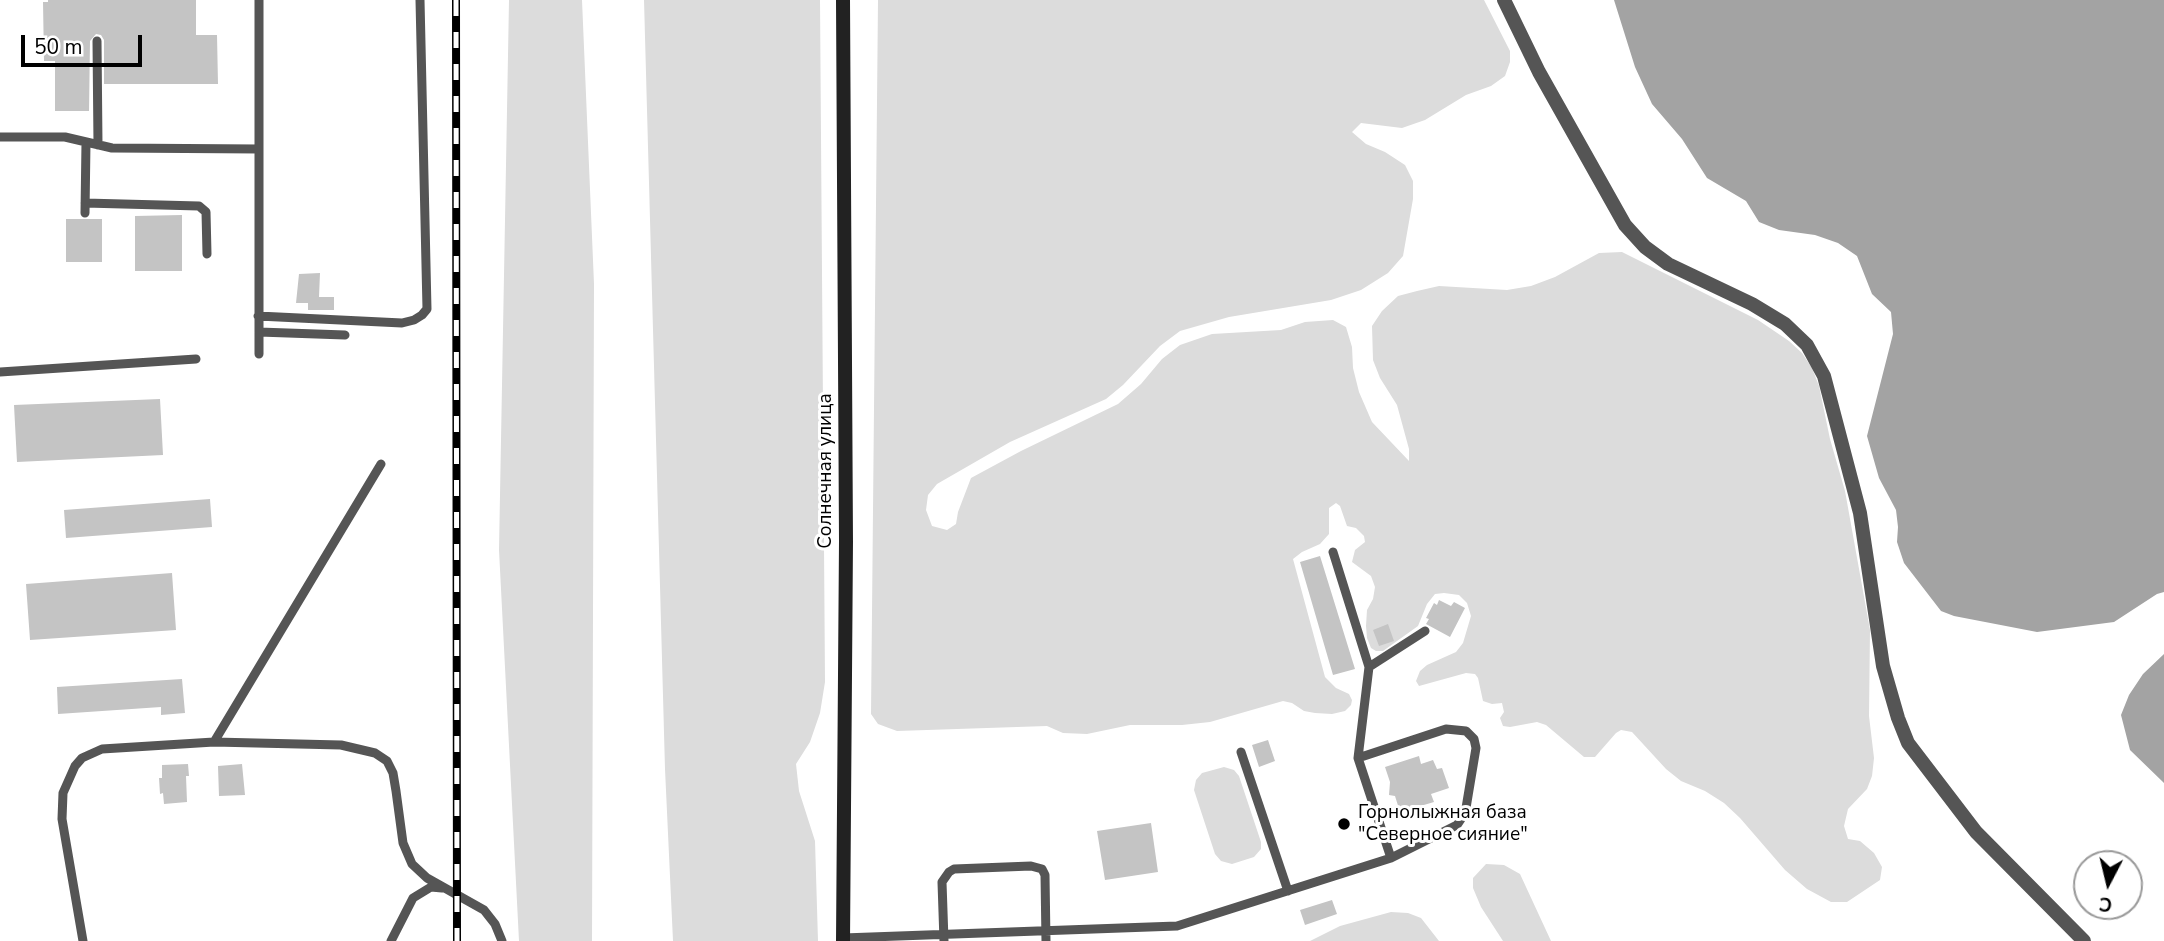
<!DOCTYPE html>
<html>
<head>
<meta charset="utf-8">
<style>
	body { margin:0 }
	#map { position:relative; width:2164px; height:941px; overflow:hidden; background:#fff; font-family:"Nunito Sans",sans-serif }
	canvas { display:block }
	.north { position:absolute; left:2073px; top:850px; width:70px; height:70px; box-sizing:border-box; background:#fff; border:2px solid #999; border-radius:50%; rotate:187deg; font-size:19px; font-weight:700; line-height:28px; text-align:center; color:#000 }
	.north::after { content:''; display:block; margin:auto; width:24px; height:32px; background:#000; clip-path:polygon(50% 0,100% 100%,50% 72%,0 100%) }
	.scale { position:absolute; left:21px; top:35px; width:121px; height:32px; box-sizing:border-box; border:4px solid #000; border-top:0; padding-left:9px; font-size:21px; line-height:24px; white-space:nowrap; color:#000; -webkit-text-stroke:5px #fff; paint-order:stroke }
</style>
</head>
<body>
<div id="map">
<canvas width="2164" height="941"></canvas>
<div class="north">С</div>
<div class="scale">50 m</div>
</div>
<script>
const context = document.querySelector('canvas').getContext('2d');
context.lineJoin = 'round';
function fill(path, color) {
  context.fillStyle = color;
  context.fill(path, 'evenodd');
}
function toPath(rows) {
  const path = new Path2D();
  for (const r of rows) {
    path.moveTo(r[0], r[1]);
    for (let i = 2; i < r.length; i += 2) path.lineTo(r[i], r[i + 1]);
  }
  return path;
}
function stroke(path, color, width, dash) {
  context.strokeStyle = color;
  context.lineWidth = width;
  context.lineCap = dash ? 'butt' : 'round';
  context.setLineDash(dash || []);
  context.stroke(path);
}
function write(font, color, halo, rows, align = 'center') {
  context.font = font + ' "Nunito Sans",sans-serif';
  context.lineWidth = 6;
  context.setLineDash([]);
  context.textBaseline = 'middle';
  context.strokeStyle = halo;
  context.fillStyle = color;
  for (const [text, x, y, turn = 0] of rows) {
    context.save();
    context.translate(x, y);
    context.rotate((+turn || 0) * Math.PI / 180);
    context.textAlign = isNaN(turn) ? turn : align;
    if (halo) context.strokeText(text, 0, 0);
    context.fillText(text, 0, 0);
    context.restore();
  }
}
fill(toPath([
	[509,0,582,0,594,284,592,941,519,941,499,550],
	[644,0,820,0,825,682,820,713,810,742,796,764,799,791,815,841,818,941,673,941,665,769],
	[878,0,1484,0,1510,51,1510,62,1505,76,1491,86,1466,95,1425,120,1402,128,1361,123,1352,132,1366,144,1385,152,1405,165,1413,181,1413,199,1403,256,1388,273,1361,290,1331,300,1229,317,1180,331,1160,346,1123,385,1106,399,1010,442,937,484,928,495,926,510,932,526,947,530,956,524,958,512,971,478,1021,451,1118,404,1141,384,1162,359,1180,345,1212,334,1281,330,1305,322,1333,320,1346,327,1352,347,1353,368,1359,392,1372,422,1409,461,1409,449,1397,405,1380,378,1373,360,1372,326,1382,311,1398,296,1417,291,1439,286,1507,290,1531,286,1555,277,1599,253,1622,252,1758,320,1789,341,1802,353,1812,368,1819,386,1830,439,1845,491,1870,630,1869,716,1874,758,1872,776,1867,789,1848,809,1844,826,1848,839,1860,841,1874,853,1882,867,1880,880,1847,902,1831,902,1807,889,1785,870,1740,818,1724,803,1705,791,1681,781,1666,769,1632,732,1621,730,1616,733,1595,757,1584,757,1546,725,1537,722,1510,727,1503,726,1500,718,1504,712,1502,703,1492,704,1483,701,1478,678,1475,674,1466,673,1419,686,1416,681,1420,671,1427,665,1456,652,1463,643,1471,616,1467,603,1459,595,1444,593,1435,594,1427,604,1418,626,1383,651,1376,651,1371,648,1367,638,1366,626,1367,610,1373,599,1375,587,1371,576,1352,562,1355,550,1365,542,1364,536,1356,528,1347,526,1340,506,1336,503,1329,508,1329,534,1320,544,1302,552,1293,559,1325,677,1336,688,1349,694,1352,700,1351,705,1345,711,1332,714,1315,713,1304,711,1292,703,1283,701,1210,722,1182,725,1130,725,1087,734,1063,733,1047,726,897,731,878,724,871,714],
	[1224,767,1234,770,1239,776,1261,842,1261,849,1254,857,1232,864,1221,861,1215,854,1194,790,1196,780,1202,773],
	[1486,864,1504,865,1520,874,1551,941,1503,941,1481,907,1473,888,1473,878],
	[1391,912,1408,913,1421,918,1439,941,1310,941,1340,926]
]), '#dcdcdc');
fill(toPath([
	[1614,0,2164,0,2164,592,2157,594,2114,622,2037,632,1954,616,1941,611,1904,563,1897,542,1898,527,1896,510,1879,478,1867,436,1893,334,1891,312,1872,294,1857,256,1838,243,1815,235,1779,230,1759,222,1746,201,1707,178,1682,139,1652,104,1635,67],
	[2164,654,2164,783,2130,750,2121,715,2129,695,2143,674]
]), '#a3a3a3');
fill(toPath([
	[48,0,196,0,196,35,217,35,218,84,104,84,104,40,101,35,96,34,90,41,89,111,55,111,55,61,44,61,43,2,48,2],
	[182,215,182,271,135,271,135,216],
	[66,219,102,219,102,262,66,262],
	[320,273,319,297,334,297,334,310,308,310,308,303,296,303,299,274],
	[160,399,163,455,17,462,14,405],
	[210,499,212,527,66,538,64,510],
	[1320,556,1355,669,1333,675,1300,562],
	[172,573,176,630,30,640,26,584],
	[1439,600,1451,606,1454,602,1465,608,1450,637,1426,624,1429,619,1426,618,1434,603,1437,605],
	[1388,624,1394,641,1379,646,1373,630],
	[182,679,185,713,161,715,161,707,58,714,57,687],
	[1268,740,1275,761,1259,767,1252,745],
	[1419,756,1421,764,1433,760,1437,769,1442,768,1449,788,1431,794,1434,802,1400,812,1395,796,1389,795,1390,782,1385,767],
	[188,764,189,776,186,776,187,802,164,804,163,793,160,794,159,778,162,778,162,765],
	[242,764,245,795,219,796,218,766],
	[1151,823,1158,872,1105,880,1097,831],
	[1332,900,1337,914,1305,925,1300,910]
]), '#c4c4c4');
stroke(toPath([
	[97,41,98,145],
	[0,137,65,137,112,148,259,149],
	[85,203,199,206,206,212,207,254],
	[85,213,86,142],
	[258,316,402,323,414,320,422,315,427,309,420,0],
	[259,332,345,335],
	[259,354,259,0],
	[0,372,196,359],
	[1333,552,1369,667,1358,758,1391,858],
	[1369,667,1425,631],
	[214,742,381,464],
	[1241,752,1288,891],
	[843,938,1177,926,1391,858,1457,825,1461,819,1466,808,1476,748,1474,739,1466,731,1446,729,1358,758],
	[83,941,62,819,63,793,75,766,82,758,102,749,214,742,341,745,375,753,387,761,393,773,396,791,403,843,412,864,427,878,484,910,495,924,502,941],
	[391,941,413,898,431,887,442,888],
	[944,941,942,882,949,872,954,869,1031,866,1042,869,1045,875,1046,941]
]), '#555', 9);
stroke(toPath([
	[1504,0,1539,72,1625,225,1645,247,1668,264,1752,304,1785,324,1807,345,1824,376,1860,513,1883,666,1898,718,1908,743,1976,832,2084,941]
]), '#555', 14);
stroke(toPath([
	[843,0,846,541,843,941]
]), '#222', 14);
const rail = toPath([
	[456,0,457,941]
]);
stroke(rail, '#000', 8);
stroke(rail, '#fff', 5, [16]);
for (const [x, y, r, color] of [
	[1344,824,7,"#000"]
]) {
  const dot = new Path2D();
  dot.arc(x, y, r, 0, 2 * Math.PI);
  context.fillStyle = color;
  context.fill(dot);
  stroke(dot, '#fff', 2.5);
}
write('19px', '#000', '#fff', [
	["Солнечная улица",826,471,-90]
]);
write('19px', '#000', '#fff', [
	["Горнолыжная база",1358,813],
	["\"Северное сияние\"",1358,835]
], 'left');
</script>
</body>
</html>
